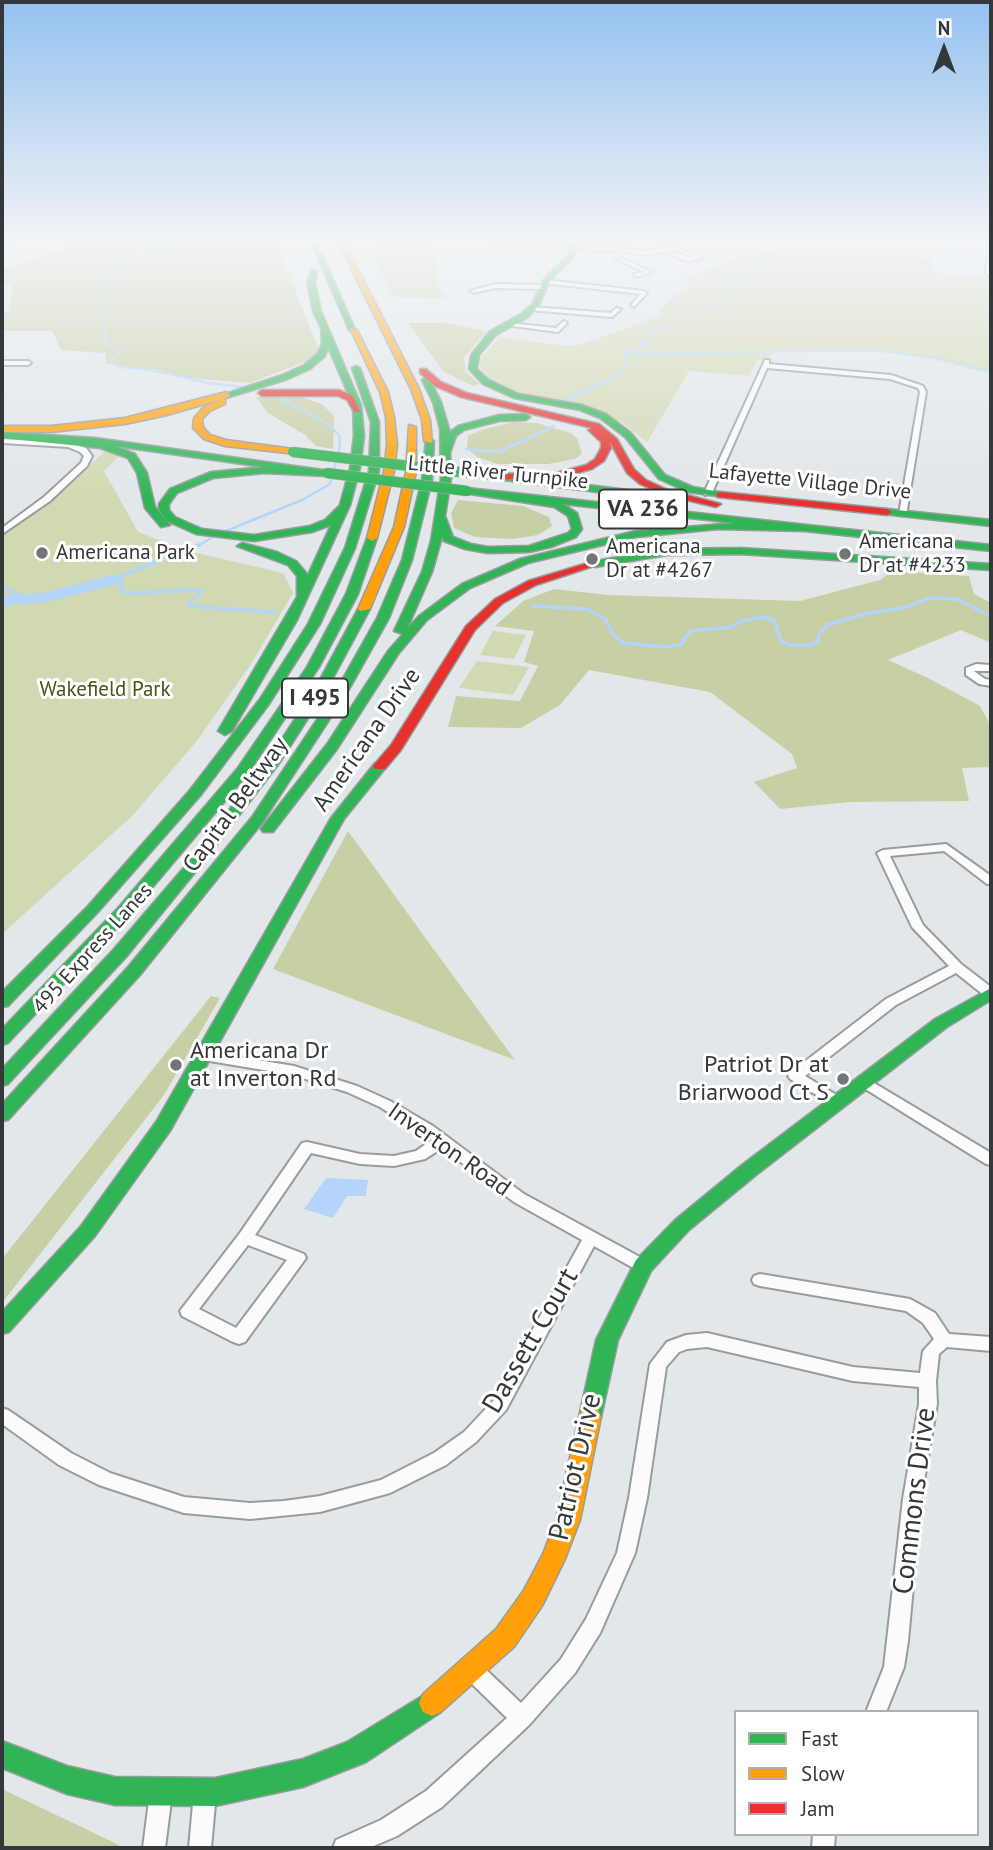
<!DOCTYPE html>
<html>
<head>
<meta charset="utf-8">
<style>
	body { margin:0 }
	#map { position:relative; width:993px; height:1850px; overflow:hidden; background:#e2e7ea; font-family:"PT Sans",sans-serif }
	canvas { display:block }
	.frame { position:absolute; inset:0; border:4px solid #35383b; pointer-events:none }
	.legend { position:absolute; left:734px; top:1710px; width:245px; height:126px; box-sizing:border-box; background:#fff; border:2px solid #aeafb1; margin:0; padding:9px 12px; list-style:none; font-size:21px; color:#35383b }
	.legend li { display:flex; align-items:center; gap:14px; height:35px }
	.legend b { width:35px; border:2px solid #aeafb1 }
	.north { position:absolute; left:909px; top:14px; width:70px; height:70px; -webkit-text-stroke:5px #fff; paint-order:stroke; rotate:0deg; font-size:19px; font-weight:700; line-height:28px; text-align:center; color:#35383b }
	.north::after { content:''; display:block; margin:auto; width:24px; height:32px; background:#35383b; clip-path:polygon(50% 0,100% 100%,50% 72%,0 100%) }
</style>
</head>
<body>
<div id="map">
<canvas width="993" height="1850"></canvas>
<div class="frame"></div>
<ul class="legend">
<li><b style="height:9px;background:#30b455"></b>Fast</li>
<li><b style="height:9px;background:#ff9f0a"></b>Slow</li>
<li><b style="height:9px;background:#e5322d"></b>Jam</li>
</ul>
<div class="north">N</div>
</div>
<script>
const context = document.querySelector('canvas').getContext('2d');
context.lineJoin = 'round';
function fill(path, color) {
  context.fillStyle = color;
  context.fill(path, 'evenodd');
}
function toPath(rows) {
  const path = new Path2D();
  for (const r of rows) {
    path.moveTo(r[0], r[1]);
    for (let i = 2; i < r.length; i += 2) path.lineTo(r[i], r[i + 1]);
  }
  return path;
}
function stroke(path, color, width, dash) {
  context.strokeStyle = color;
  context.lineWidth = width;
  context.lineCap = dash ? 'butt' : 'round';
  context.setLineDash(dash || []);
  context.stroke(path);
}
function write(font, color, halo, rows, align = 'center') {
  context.font = font + ' "PT Sans",sans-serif';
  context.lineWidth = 6;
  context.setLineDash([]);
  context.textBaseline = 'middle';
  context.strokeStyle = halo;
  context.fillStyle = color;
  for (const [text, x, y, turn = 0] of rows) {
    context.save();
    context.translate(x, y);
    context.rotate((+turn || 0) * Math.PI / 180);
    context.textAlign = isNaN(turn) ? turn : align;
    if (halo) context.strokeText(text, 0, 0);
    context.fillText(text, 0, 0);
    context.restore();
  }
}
fill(toPath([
	[374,242,431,242,438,284,447,299,393,297,378,267],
	[814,250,933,258,930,272,991,278,991,374,928,358,868,349,776,351,765,361,757,360,750,376,689,371,647,442,624,424,598,410,523,394,490,379,480,368,480,359,499,337,567,346,579,345,663,315,659,309,689,285,681,280,737,260,740,255],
	[104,452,122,453,104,471,138,532,184,550,283,573,293,593,251,664,196,742,133,815,2,934,2,533,43,509],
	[493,631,526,635,514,659,480,655],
	[477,661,529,667,513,695,459,688]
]), '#d1d9b2');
fill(toPath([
	[69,242,276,242,319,350,304,362,250,383,186,378,106,363,106,353,61,350,52,331,2,331,2,312,9,312,13,285,2,285,2,268,35,260,62,249],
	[408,323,446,323,487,331,464,358,466,372,480,384,473,386,444,372],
	[256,397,301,397,322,404,334,416,333,449,316,446,305,435,268,413],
	[514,422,536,423,571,433,577,438,582,454,575,459,548,464,497,464,477,457,467,448,468,436,481,430],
	[458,500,523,506,549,517,552,526,538,535,512,539,475,537,454,528,451,513],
	[892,571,969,576,974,594,991,603,991,643,961,630,888,660,930,679,980,706,991,726,991,767,962,768,969,801,850,802,780,809,754,782,797,768,792,754,710,692,589,670,560,705,521,728,448,727,456,696,520,701,538,666,524,662,534,631,495,626,523,601,554,589,608,595,800,601,880,580],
	[348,831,429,943,515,1060,273,969],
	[211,996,220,998,164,1095,2,1303,2,1259],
	[2,1789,119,1845,119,1848,2,1848]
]), '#c7cfa4');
fill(toPath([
	[326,1178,368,1180,366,1196,347,1196,333,1218,304,1209]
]), '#b4d5f9');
stroke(toPath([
	[162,242,120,265,105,288,101,312,106,327,104,343,118,348,119,354,111,361,118,367,155,370,181,376],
	[795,249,921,254,971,242],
	[624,354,872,350,949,360,991,372],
	[624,354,624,351,645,345,641,341,653,338,650,328,671,324,679,314,725,304,728,298,742,287,719,282,771,268,752,255,795,249,797,242],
	[615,376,627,367,624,354]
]), '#b4d5f9', 2);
stroke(toPath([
	[174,375,207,383,243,387],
	[564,401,618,375],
	[466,449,499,452,554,426],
	[221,533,302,500,330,484,340,447,339,435,327,423,272,394],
	[196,547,213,537]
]), '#b4d5f9', 2.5);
stroke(toPath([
	[111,580,199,545],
	[112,580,122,582,121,591,129,593,201,590,196,598,189,601,189,606,275,612],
	[2,586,26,599],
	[2,599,7,601],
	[533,606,587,609,605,619,613,634,623,643,666,647,680,645,691,631,731,627,741,621,764,617,774,620,781,641,789,645,812,645,818,641,819,634,827,625,864,614,907,607,929,598,957,599,991,616]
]), '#b4d5f9', 3.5);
fill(toPath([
	[111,575,117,576,120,580,117,584,43,603,14,604,2,608,2,597,5,595,43,593,111,575]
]), '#b4d5f9');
const street = toPath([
	[12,242,18,242,2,252,2,249,12,242],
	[492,243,574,242,575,243,494,246,492,243],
	[674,246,703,258,687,261,662,252,645,255,624,251,619,257,652,272,636,277,634,274,644,272,614,258,619,251,570,249,619,247,645,251,674,246],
	[668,250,674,250,693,257,687,257,668,250],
	[991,257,991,277,985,272,988,259,991,257],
	[545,280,644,291,647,293,634,307,631,305,640,294,543,283,545,280],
	[495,284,542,285,545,287,542,289,495,288,473,293,470,291,495,284],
	[532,307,611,313,616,308,621,309,612,317,530,310,532,307],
	[564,321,567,323,558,332,505,325,508,323,556,328,564,321],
	[765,360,769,360,769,364,891,375,923,386,926,392,906,516,899,514,920,392,918,388,890,379,767,368,712,493,705,495,704,493,765,360],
	[2,361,28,361,31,363,28,365,2,365,2,361],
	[2,439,69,443,86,448,92,456,87,466,50,501,2,534,2,528,44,497,81,463,84,456,80,452,68,447,2,443,2,439],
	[976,664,991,665,991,671,974,671,985,679,991,680,991,686,979,684,966,675,966,668,976,664],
	[946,844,991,876,991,884,987,884,944,851,890,856,923,925,961,964,991,987,991,997,985,996,956,973,896,1005,805,1076,843,1099,845,1102,843,1105,838,1107,833,1105,790,1079,788,1076,790,1073,886,999,949,966,912,927,877,853,883,850,946,844],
	[203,1051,294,1066,357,1086,390,1101,433,1126,524,1194,649,1262,651,1266,649,1270,643,1272,637,1270,594,1246,506,1410,476,1442,446,1465,390,1493,320,1512,250,1519,184,1513,99,1485,59,1465,2,1424,2,1408,8,1410,71,1453,110,1473,184,1497,250,1503,284,1501,320,1496,381,1480,434,1453,464,1432,494,1400,582,1240,514,1202,442,1148,425,1159,394,1166,360,1164,311,1153,255,1235,304,1254,306,1258,245,1342,239,1344,233,1342,182,1316,180,1311,240,1233,302,1143,307,1142,360,1154,394,1156,416,1151,432,1140,380,1107,347,1092,293,1075,198,1059,196,1056,198,1053,203,1051],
	[248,1245,287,1260,236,1328,199,1309,248,1245],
	[864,1077,991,1153,991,1165,986,1164,859,1085,857,1082,859,1079,864,1077],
	[760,1274,910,1299,935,1313,949,1334,991,1337,991,1351,947,1347,939,1354,936,1381,937,1404,921,1499,908,1641,904,1667,886,1712,866,1712,884,1667,903,1499,919,1404,919,1387,853,1381,707,1347,687,1349,679,1352,666,1367,647,1498,635,1553,600,1633,575,1673,529,1725,442,1807,397,1836,369,1848,333,1848,336,1840,381,1820,426,1791,507,1718,465,1677,462,1670,465,1663,472,1660,479,1663,521,1703,561,1659,586,1619,617,1553,629,1498,650,1364,667,1342,686,1335,707,1333,853,1367,920,1373,923,1351,934,1339,923,1323,906,1311,760,1286,754,1284,752,1280,754,1276,760,1274],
	[161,1782,169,1785,172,1793,165,1848,143,1848,150,1793,153,1785,161,1782],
	[205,1782,213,1785,216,1793,211,1848,189,1848,194,1793,197,1785,205,1782],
	[813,1834,835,1834,834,1848,812,1848,813,1834]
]);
const fast = toPath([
	[311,242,317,242,356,332,349,330,311,242],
	[569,242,575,242,574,257,550,280,539,305,527,318,496,335,479,355,477,369,489,380,519,394,582,405,606,414,631,433,665,475,693,487,725,493,725,497,688,492,659,479,625,437,600,418,580,410,514,398,483,384,469,369,471,355,490,331,521,314,532,304,545,278,569,255,569,242],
	[312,270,317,271,315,283,321,311,361,405,364,436,360,468,350,505,297,620,232,731,225,735,218,731,297,597,297,576,288,565,237,546,242,543,277,552,296,561,308,575,331,525,312,532,254,541,196,534,167,521,159,510,159,504,170,489,211,472,264,467,115,446,135,454,147,473,155,507,170,525,161,527,145,508,137,473,128,458,100,448,2,438,2,432,95,438,330,471,332,473,327,476,265,473,213,478,177,493,169,504,169,510,175,517,202,529,254,535,310,526,325,520,340,505,350,468,354,436,353,405,328,347,325,356,310,369,288,379,226,398,222,395,282,375,304,365,318,353,322,343,321,328,313,311,307,283,312,270],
	[356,366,360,368,379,422,379,471,355,548,320,624,269,704,200,796,98,912,8,1006,2,1007,2,992,88,906,190,790,260,699,308,624,345,548,369,471,371,422,352,368,356,366],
	[426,377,430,380,441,402,450,432,458,426,499,415,526,414,530,417,526,420,499,421,464,430,456,436,450,453,451,478,445,516,453,537,471,544,488,547,529,546,568,533,572,529,568,516,554,507,464,493,462,491,467,488,991,545,991,551,805,531,718,529,636,537,528,563,470,588,427,620,399,653,337,749,273,832,263,832,261,829,263,826,327,744,388,651,403,634,394,631,422,572,431,541,441,478,440,429,433,402,422,380,426,377],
	[563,504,735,523,636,531,520,559,462,584,419,616,407,629,432,572,442,537,444,541,465,549,488,553,529,552,551,547,576,537,582,529,577,513,563,504],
	[426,439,434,441,432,480,412,560,389,618,348,691,262,823,140,975,8,1120,2,1121,2,1104,128,967,252,817,336,691,377,618,402,560,422,480,426,439],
	[468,470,675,496,680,499,675,502,465,475,463,473,468,470],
	[887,509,991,520,991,526,883,514,883,510,887,509],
	[372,535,377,538,358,594,319,667,247,775,130,914,8,1043,2,1045,2,1029,118,908,237,769,307,667,346,594,367,538,372,535],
	[740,548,991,564,991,570,740,554,667,555,595,567,590,564,595,561,667,549,740,548],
	[364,606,370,609,328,687,280,762,197,870,126,957,8,1084,2,1086,2,1069,114,949,187,864,270,757,316,687,358,609,364,606],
	[380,762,387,766,344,819,170,1131,95,1236,9,1332,2,1334,2,1312,81,1226,156,1122,331,818,375,763,380,762],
	[991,988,991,1000,947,1027,756,1175,689,1230,651,1271,618,1340,601,1417,598,1424,590,1427,582,1424,579,1417,596,1340,636,1260,675,1220,742,1165,935,1019,991,988],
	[432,1690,441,1694,445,1703,441,1712,366,1762,303,1787,215,1806,115,1805,67,1794,2,1768,2,1741,67,1766,115,1777,215,1778,303,1759,347,1742,432,1690]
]);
const slow = toPath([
	[338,242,344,242,419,389,430,420,432,443,424,441,422,420,411,389,338,242],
	[350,328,357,330,388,392,394,417,397,445,394,471,377,538,372,541,367,538,384,471,387,445,386,417,380,392,350,328],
	[226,392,230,395,229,397,167,415,125,424,51,432,2,432,2,426,51,426,125,418,226,392],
	[222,399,225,400,225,404,210,411,202,419,203,427,210,435,226,440,293,449,298,452,296,454,225,446,204,439,193,428,194,418,204,407,222,399],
	[409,425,416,427,416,472,404,527,370,609,360,611,358,609,394,527,406,472,409,425],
	[590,1407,598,1410,601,1417,580,1520,565,1559,542,1606,514,1647,441,1712,432,1716,423,1712,419,1703,423,1694,496,1629,524,1590,543,1554,556,1520,579,1417,582,1410,590,1407]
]);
const jam = toPath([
	[420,369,426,369,441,382,467,393,599,424,617,439,634,469,646,480,668,490,721,504,716,507,665,495,640,484,627,473,610,442,611,448,604,461,592,469,548,481,492,478,492,474,495,473,548,475,586,465,595,459,601,448,601,442,588,430,592,428,461,397,435,386,420,373,420,369],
	[339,390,353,396,360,412,354,412,347,400,338,396,262,396,258,393,262,390,339,390],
	[721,492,887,509,892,512,887,515,717,497,717,493,721,492],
	[591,562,600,564,536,585,503,603,475,630,401,750,385,769,375,769,373,766,391,745,466,626,495,599,528,581,591,562]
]);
stroke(street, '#989c9e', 4);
stroke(fast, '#989c9e', 3);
stroke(slow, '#989c9e', 3);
stroke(jam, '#989c9e', 3);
fill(street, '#fbfbfc');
fill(fast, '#30b455');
fill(slow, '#ff9f0a');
fill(jam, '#e5322d');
const fastBridge = toPath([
	[293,452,468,473],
	[327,473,467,491]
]);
stroke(fastBridge, '#b9afad', 11, []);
stroke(fastBridge, '#30b455', 10);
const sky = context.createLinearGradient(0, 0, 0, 501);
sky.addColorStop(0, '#93c1ef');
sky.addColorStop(0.48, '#f2f4f6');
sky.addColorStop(1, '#f2f4f600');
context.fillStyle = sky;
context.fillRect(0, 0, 993, 501);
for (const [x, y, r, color] of [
	[42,553,7,"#727578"],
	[845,554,7,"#727578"],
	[592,559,7,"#727578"],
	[176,1065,7,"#727578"],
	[843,1079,7,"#727578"]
]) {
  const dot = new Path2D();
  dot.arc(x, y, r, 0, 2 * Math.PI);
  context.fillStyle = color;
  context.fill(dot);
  stroke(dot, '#fff', 2.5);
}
write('21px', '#35383b', '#fff', [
	["Little River Turnpike",498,473,6],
	["Lafayette Village Drive",810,482,6],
	["495 Express Lanes",93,949,-48]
]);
write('21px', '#35383b', '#fff', [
	["Americana",859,542],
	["Dr at #4233",859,566],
	["Americana",606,547],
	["Dr at #4267",606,571],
	["Americana Park",56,553]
], 'left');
write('21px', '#4c5115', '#fff', [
	["Wakefield Park",105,690]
]);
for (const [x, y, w] of [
	[643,509,88],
	[315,698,66]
]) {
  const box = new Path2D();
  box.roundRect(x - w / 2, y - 19.5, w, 39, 5);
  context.fillStyle = '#fff';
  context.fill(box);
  stroke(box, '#35383b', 2);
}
write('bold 23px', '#35383b', null, [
	["VA 236",643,509],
	["I 495",315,698]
]);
write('24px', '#35383b', '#fff', [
	["Americana Drive",367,740,-55],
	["Capital Beltway",236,805,-54],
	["Inverton Road",449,1150,35]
]);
write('24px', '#35383b', '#fff', [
	["Americana Dr",190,1051],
	["at Inverton Rd",190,1079],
	["Patriot Dr at",829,1065,"right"],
	["Briarwood Ct S",829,1093,"right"]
], 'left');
write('28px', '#35383b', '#fff', [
	["Dassett Court",531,1341,-60],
	["Patriot Drive",576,1467,-77],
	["Commons Drive",915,1501,-83]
]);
</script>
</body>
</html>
